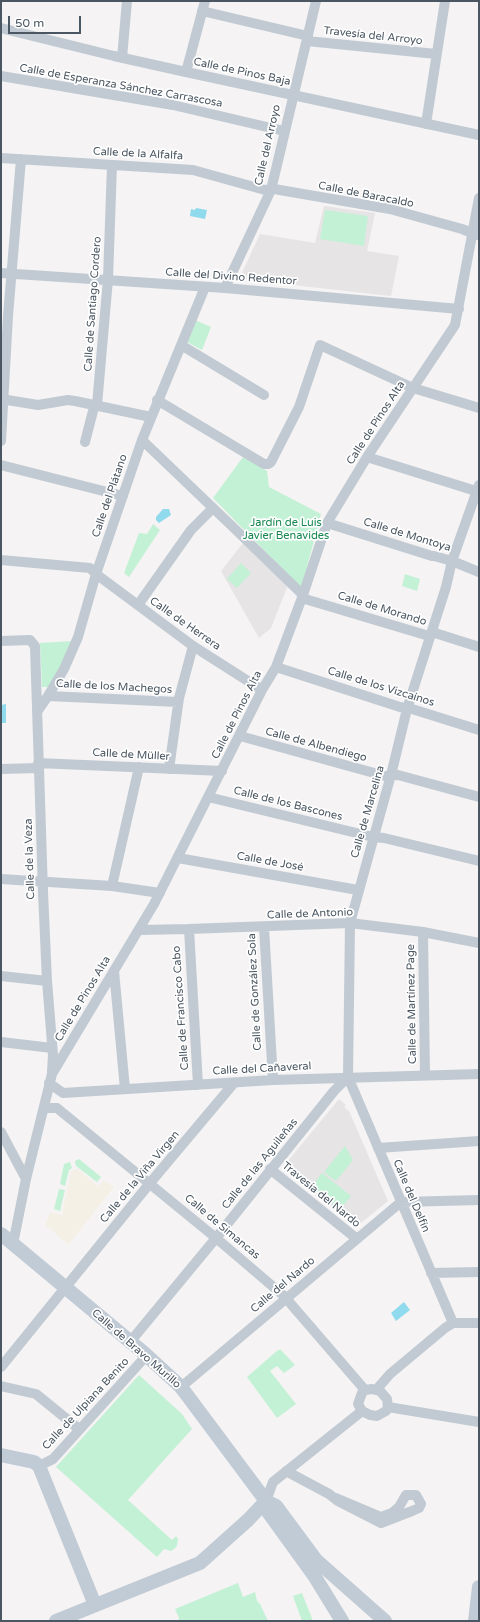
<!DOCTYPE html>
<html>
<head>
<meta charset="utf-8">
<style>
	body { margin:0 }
	#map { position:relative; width:480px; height:1622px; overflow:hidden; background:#f5f3f3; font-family:"Varela Round",sans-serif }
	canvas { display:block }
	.frame { position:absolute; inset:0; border:2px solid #4a5661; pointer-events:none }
	.scale { position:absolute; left:8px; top:16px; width:73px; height:18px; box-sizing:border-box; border:2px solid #4a5661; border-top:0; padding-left:5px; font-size:12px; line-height:14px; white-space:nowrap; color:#4a5661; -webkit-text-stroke:3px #fff; paint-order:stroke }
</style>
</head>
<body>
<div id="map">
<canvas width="480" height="1622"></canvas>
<div class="frame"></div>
<div class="scale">50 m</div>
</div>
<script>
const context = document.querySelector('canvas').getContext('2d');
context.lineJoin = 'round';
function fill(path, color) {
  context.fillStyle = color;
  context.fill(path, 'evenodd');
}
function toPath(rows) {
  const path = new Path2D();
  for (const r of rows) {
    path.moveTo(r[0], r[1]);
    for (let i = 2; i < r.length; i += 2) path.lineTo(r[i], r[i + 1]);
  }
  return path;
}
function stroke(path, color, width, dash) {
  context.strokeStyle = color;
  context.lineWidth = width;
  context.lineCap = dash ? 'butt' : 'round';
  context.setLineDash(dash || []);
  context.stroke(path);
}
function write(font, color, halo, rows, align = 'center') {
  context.font = font + ' "Varela Round",sans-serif';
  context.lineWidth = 3.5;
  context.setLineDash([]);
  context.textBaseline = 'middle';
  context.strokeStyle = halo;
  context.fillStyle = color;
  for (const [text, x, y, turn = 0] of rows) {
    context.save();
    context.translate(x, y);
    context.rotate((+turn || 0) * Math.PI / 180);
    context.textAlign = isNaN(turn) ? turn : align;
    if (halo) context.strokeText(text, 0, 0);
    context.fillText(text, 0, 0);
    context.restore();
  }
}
fill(toPath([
	[324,206,375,213,367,251,399,256,391,296,239,279,260,234,315,243],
	[243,543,288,585,271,628,259,638,221,571],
	[339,1099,346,1105,344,1107,349,1111,388,1201,356,1227,283,1167]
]), '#e6e4e5');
fill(toPath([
	[325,210,368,216,364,246,320,239],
	[195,320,211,327,202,350,187,342],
	[243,457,267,471,269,487,321,514,302,586,300,587,213,498],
	[153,524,160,530,129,577,124,573,139,533,147,534],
	[241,563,251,573,237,588,227,579],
	[405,574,420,579,417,591,402,586],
	[73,641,50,687,42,687,40,643],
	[345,1146,353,1160,336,1181,324,1172],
	[79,1159,101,1177,97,1182,76,1166,75,1161],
	[70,1162,72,1168,69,1170,65,1186,60,1184,64,1164],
	[322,1173,351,1196,340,1210,311,1187],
	[59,1189,65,1190,60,1211,54,1209],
	[278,1350,281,1350,295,1365,284,1373,277,1366,270,1371,296,1404,277,1418,247,1377],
	[139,1375,182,1414,192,1429,128,1500,172,1540,176,1536,178,1539,177,1546,174,1549,171,1551,164,1549,157,1557,56,1467],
	[238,1583,243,1597,255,1592,257,1601,260,1604,268,1621,178,1621,179,1618,175,1609],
	[302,1593,313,1621,302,1621,293,1596]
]), '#c3f1d5');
fill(toPath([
	[77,1169,98,1186,104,1180,114,1187,68,1245,46,1225,50,1212,62,1215,71,1171]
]), '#f5f0e5');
fill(toPath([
	[196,208,207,210,205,219,190,216,191,209,195,210],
	[163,509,169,509,171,515,159,523,156,520,156,517],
	[6,704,6,723,1,723,1,705],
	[404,1302,410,1310,396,1321,391,1313]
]), '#90daee');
stroke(toPath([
	[202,11,308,36],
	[1,28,114,56,186,72,479,135],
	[307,41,436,54],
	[122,58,127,1],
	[186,72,205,1],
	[1,76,173,105,284,131],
	[426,124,445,1],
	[1,158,193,170,265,190,274,189,390,209,462,229,477,235],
	[1,273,225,288,459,309],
	[225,288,271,190,316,1],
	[181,345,264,395],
	[1,399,38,405,68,400,75,401,151,417],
	[157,400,264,464,268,464,271,462,299,407,320,345,413,388,479,408],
	[142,440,235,529,303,595,305,599,429,636,435,633,479,647],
	[1,441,8,316,21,159],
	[85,442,94,407,97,405,108,279,112,165],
	[367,457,479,492],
	[1,465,123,496],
	[327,523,432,556,434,556,452,561,479,572],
	[1,560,90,568,96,574,193,646,262,690],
	[138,605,191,530,213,508],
	[1,641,30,640,35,646,43,892,47,981,53,1055,52,1072],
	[276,667,400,707,412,709,479,730],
	[48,696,178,702],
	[37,712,48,696,64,669,78,637,96,574,142,440,205,287],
	[240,736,385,776,398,775,479,797],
	[38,763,222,771],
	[1,769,39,768],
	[169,769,179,698,193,646],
	[208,797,373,837,384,838,479,861],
	[178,858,358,890],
	[1,879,112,886,160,893],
	[112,886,139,767],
	[264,927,273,1080],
	[189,929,198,1085],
	[140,930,189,929,350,923,423,932,479,943],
	[423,932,425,1075],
	[114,971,125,1089],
	[1,976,47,981],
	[1,1042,52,1048],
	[49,1083,63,1093,273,1080,479,1074],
	[44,1108,57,1108,216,1238,284,1296,365,1390],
	[1,1132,26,1179],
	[378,1148,479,1141],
	[270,1169,357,1239],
	[13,1244,26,1179,52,1074,154,904,262,690,276,667,303,595,327,523,367,457,455,325,479,198],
	[431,1273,479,1272],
	[453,1323,348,1077,350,923,391,775,407,709,446,587,452,561,479,485],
	[130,1342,216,1238,334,1091,348,1077],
	[1,1367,150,1183,234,1083],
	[1,1386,36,1394,79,1429],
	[181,1387,401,1202,479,1200],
	[372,1389,380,1391,387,1399,388,1407,386,1411,377,1416,370,1415,362,1411,358,1404,362,1393,365,1390,372,1389],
	[376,1390,390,1374,445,1328,453,1323,479,1323],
	[388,1407,479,1422],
	[39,1466,53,1459,147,1355],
	[286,1471,329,1494,338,1501,381,1523,412,1511,419,1508,421,1504,416,1495,406,1495,399,1507,392,1513,381,1517,336,1498],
	[266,1501,273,1482,362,1411]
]), '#c1cad2', 10);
stroke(toPath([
	[1,1234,144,1353,181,1387,266,1501,276,1506,316,1560,385,1621],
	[1,1455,34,1462,39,1466,95,1605],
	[267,1507,268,1512,315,1577,342,1621],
	[56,1621,200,1563,248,1520,266,1501],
	[475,1621,479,1587]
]), '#c1cbd6', 14);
write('11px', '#4a5661', '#fff', [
	["Travesía del Arroyo",373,36,6],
	["Calle de Pinos Baja",242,72,12],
	["Calle de Esperanza Sánchez Carrascosa",121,86,10],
	["Calle del Arroyo",268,145,-77],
	["Calle de la Alfalfa",138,154,3],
	["Calle de Baracaldo",366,195,11],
	["Calle del Divino Redentor",231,277,4],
	["Calle de Santiago Cordero",93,304,-86],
	["Calle de Pinos Alta",376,423,-57],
	["Calle del Plátano",110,496,-71],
	["Calle de Montoya",407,535,17],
	["Calle de Morando",382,609,17],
	["Calle de Herrera",185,624,35],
	["Calle de los Machegos",114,687,3],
	["Calle de los Vizcaínos",381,687,17],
	["Calle de Pinos Alta",237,715,-63],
	["Calle de Albendiego",316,745,15],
	["Calle de Müller",131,755,3],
	["Calle de los Bascones",288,804,14],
	["Calle de Marcelina",368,812,-74],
	["Calle de la Veza",30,859,-92],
	["Calle de José",270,862,10],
	["Calle de Antonio",310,914,-2],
	["Calle de González Sola",255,992,-93],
	["Calle de Pinos Alta",83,999,-59],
	["Calle de Martínez Page",412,1004,-91],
	["Calle de Francisco Cabo",181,1008,-94],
	["Calle del Cañaveral",262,1069,-3],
	["Calle de las Aguileñas",260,1164,-51],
	["Calle de la Viña Virgen",140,1177,-50],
	["Travesía del Nardo",321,1195,39],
	["Calle del Delfín",411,1196,67],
	["Calle de Simancas",222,1227,40],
	["Calle del Nardo",283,1285,-40],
	["Calle de Bravo Murillo",136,1349,41],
	["Calle de Ulpiana Benito",86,1404,-47]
]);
write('11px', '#17864f', '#fff', [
	["Jardín de Luis",286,523],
	["Javier Benavides",286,536]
]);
</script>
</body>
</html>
